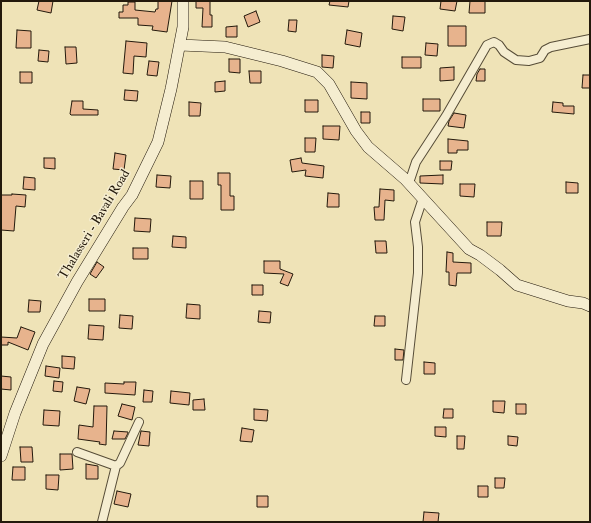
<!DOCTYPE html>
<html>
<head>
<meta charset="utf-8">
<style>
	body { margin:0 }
	#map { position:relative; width:591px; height:523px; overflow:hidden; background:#efe3b7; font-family:"IM FELL Double Pica",serif }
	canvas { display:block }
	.frame { position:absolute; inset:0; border:2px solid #23190c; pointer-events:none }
</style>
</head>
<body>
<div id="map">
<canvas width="591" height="523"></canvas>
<div class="frame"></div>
</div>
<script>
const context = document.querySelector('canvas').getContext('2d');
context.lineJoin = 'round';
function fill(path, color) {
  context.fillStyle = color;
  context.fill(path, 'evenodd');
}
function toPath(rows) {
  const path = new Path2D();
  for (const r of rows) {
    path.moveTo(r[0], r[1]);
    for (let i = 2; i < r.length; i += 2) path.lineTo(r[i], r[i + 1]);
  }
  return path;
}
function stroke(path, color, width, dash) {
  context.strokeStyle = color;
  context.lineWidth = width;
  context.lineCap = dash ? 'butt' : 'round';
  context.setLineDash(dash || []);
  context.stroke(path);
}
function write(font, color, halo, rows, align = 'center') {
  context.font = font + ' "IM FELL Double Pica",serif';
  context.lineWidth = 3;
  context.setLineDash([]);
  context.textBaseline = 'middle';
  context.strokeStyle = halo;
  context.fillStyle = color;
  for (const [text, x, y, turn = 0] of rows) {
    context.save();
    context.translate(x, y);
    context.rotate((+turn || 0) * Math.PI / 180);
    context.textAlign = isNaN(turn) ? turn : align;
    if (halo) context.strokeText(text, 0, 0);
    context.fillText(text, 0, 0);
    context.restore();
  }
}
const building = toPath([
	[39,1,53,1,51,13,37,10,39,1],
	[158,1,172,1,167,32,152,30,153,26,138,25,138,18,119,18,119,12,123,12,123,5,128,5,128,2,135,2,135,10,155,12,156,9,158,9,158,1],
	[196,1,210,1,210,15,212,15,212,27,202,27,203,8,196,8,196,1],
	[330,1,349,1,348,7,329,5,330,1],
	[441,1,457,1,455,11,440,9,441,1],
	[470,1,485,1,485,13,469,13,470,1],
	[256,11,260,22,248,27,244,16,256,11],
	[393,16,405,17,403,31,392,29,393,16],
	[289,20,297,20,296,32,288,31,289,20],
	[237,26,237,37,226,37,226,27,237,26],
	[448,26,466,26,466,46,448,46,448,26],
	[17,30,31,31,31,48,16,48,17,30],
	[347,30,362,33,360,47,345,44,347,30],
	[126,41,147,43,146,57,134,56,133,74,123,73,126,41],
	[426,43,438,44,437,56,425,55,426,43],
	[65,47,76,47,77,63,66,64,65,47],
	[39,50,49,51,48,62,38,61,39,50],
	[322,55,334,56,333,68,322,67,322,55],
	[402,57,421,57,421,68,402,68,402,57],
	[229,59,240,59,240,73,229,72,229,59],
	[149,61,159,62,157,76,147,75,149,61],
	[454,67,454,80,440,81,440,68,454,67],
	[480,69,485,69,485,81,476,81,477,74,480,69],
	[249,71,261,71,261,83,250,83,249,71],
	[20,72,32,72,32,83,20,83,20,72],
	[583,75,590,75,590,88,582,88,583,75],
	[225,81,225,91,215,92,215,82,225,81],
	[351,82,367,83,367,99,351,98,351,82],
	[125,90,138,91,137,101,124,100,125,90],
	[423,99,440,99,440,111,423,111,423,99],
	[305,100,318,100,318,112,305,112,305,100],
	[72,101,83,101,83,109,98,110,98,115,71,115,70,114,72,101],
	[189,102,201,103,200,116,189,116,189,102],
	[553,102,563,103,563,106,574,106,574,114,552,112,553,102],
	[361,112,370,112,370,123,361,123,361,112],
	[454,113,466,115,464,128,448,126,449,121,454,113],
	[323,126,340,126,339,140,323,139,323,126],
	[305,138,316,138,315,152,305,152,305,138],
	[448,139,468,141,468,150,457,150,457,153,448,153,448,139],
	[115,153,126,155,124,170,113,169,115,153],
	[44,158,55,158,55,169,44,168,44,158],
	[301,158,302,163,324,166,323,178,305,176,306,170,292,172,290,160,301,158],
	[440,161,452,161,451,170,440,170,440,161],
	[218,173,230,173,230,196,234,196,234,210,221,210,221,185,218,185,218,173],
	[157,175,171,176,170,188,156,187,157,175],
	[443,175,443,184,420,183,420,176,443,175],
	[24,177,35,178,35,190,23,189,24,177],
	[190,181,203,181,203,199,190,199,190,181],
	[566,182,578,183,578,193,566,193,566,182],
	[460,184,475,184,474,197,460,196,460,184],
	[380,189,394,190,394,201,385,200,384,220,375,220,374,207,379,207,380,189],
	[328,193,339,194,339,207,327,207,328,193],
	[12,194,26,195,25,207,16,206,14,231,1,230,1,195,12,195,12,194],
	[135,218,151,219,150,232,134,231,135,218],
	[487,222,502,222,501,236,487,236,487,222],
	[173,236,186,237,186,248,172,247,173,236],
	[375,241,386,241,387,253,376,253,375,241],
	[133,248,148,248,148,259,133,259,133,248],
	[447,252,453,253,453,262,471,263,471,273,457,273,456,286,449,285,449,272,446,272,447,252],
	[264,261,280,261,280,269,293,274,288,286,280,283,284,274,264,273,264,261],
	[97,262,104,267,96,278,90,274,97,262],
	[252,285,263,285,263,295,252,295,252,285],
	[89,299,105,299,105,311,89,311,89,299],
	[29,300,41,301,40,312,28,312,29,300],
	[187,304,200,305,200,319,186,318,187,304],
	[259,311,271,312,270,323,258,322,259,311],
	[120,315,133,316,132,329,119,328,120,315],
	[375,316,385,316,385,326,374,326,375,316],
	[89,325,104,326,103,340,88,339,89,325],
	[21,327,35,332,28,350,8,342,8,345,1,345,1,337,17,338,21,327],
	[395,349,404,350,403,360,395,360,395,349],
	[62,356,75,357,74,369,62,368,62,356],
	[424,362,435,363,435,374,424,374,424,362],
	[46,366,60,368,59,378,45,376,46,366],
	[1,376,11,377,11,390,1,389,1,376],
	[54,381,63,382,62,392,53,391,54,381],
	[124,382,136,382,135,395,105,393,105,383,124,384,124,382],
	[77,387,90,389,86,404,74,401,77,387],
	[144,390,153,391,152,402,143,402,144,390],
	[171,391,190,393,189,405,170,403,171,391],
	[204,399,205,410,193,410,193,400,204,399],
	[493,401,505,401,504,413,493,412,493,401],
	[122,404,135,407,132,420,118,416,122,404],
	[516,404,526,404,526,414,516,414,516,404],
	[94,406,107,406,106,445,99,444,100,442,78,439,79,425,93,427,94,406],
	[254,409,268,410,267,421,254,420,254,409],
	[444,409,453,409,453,418,443,418,444,409],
	[44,410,60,411,59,426,43,425,44,410],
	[435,427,446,427,446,437,435,436,435,427],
	[242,428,254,430,252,442,240,441,242,428],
	[114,431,128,432,128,433,125,439,112,439,114,431],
	[141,431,150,432,149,446,138,445,141,431],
	[457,436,465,436,464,449,457,449,457,436],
	[508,436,518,437,517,446,508,445,508,436],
	[20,447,32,447,33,462,21,462,20,447],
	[60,454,72,454,73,469,60,470,60,454],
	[86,464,98,466,98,479,86,479,86,464],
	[13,467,25,467,25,480,12,480,13,467],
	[46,475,59,475,58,490,46,489,46,475],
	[495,478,505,478,504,488,495,488,495,478],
	[478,486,488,486,488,497,478,497,478,486],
	[117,491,131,494,128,507,114,504,117,491],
	[257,496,268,496,268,507,257,507,257,496],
	[424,512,439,513,438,522,423,522,424,512]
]);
fill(building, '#e7b38d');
stroke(building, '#23190c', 1);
const street = toPath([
	[409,183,416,162,446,116,487,45,494,42,499,45,504,52,516,60,529,61,540,58,545,50,551,47,590,39],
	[406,380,418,273,418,247,415,222,423,198],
	[77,452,116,466],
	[102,522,116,466,120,463,139,422]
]);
const secondary = toPath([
	[180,45,225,47,282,61,317,72,329,84,356,131,368,147,405,179,469,249,480,255,500,270,517,285,568,301,583,303,590,306],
	[1,456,15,413,43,344,77,282,123,207,132,195,158,142,171,89,183,27,183,1]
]);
stroke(street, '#564c37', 10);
stroke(secondary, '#23190c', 12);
stroke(street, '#f5edd0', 8);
stroke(secondary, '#f5edd0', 11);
write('13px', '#23190c', '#f5edd0', [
	["Thalasseri - Bavali Road",95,225,-59]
]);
</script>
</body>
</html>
